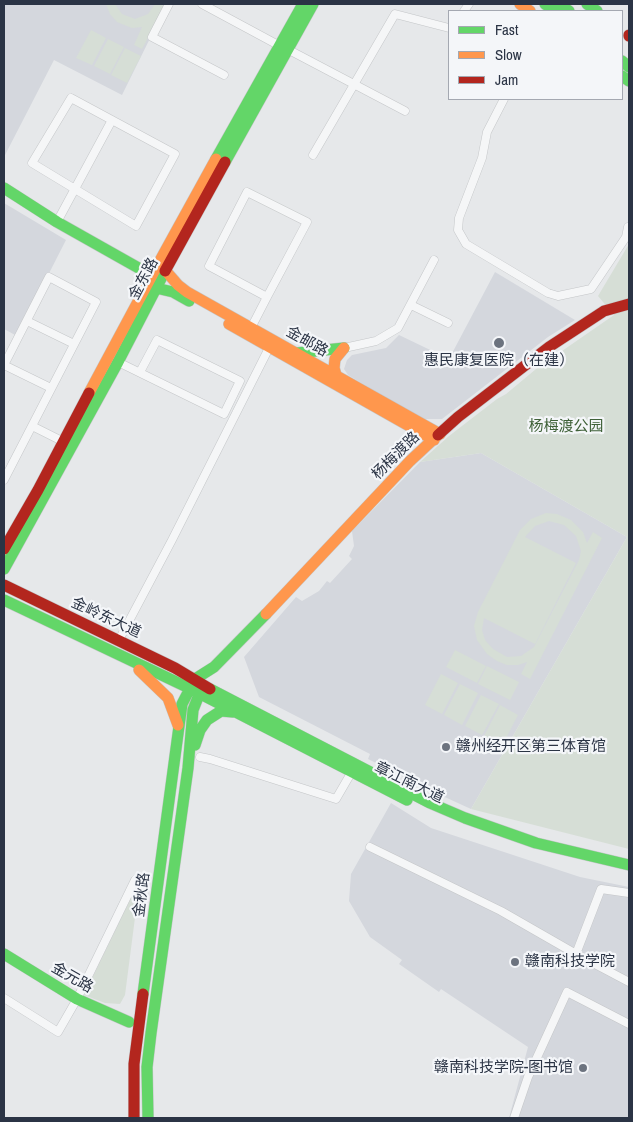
<!DOCTYPE html>
<html>
<head>
<meta charset="utf-8">
<style>
	body { margin:0 }
	#map { position:relative; width:633px; height:1122px; overflow:hidden; background:#e6e8ea; font-family:"Archivo Narrow",sans-serif }
	canvas { display:block }
	.frame { position:absolute; inset:0; border:5px solid #2b3445; pointer-events:none }
	.legend { position:absolute; left:448px; top:10px; width:175px; height:90px; box-sizing:border-box; background:#f4f6f9; border:1px solid #a4a8b1; margin:0; padding:6px 9px; list-style:none; font-size:15px; color:#2b3445 }
	.legend li { display:flex; align-items:center; gap:10px; height:25px }
	.legend b { width:25px; border:1px solid #a4a8b1 }
</style>
</head>
<body>
<div id="map">
<canvas width="633" height="1122"></canvas>
<div class="frame"></div>
<ul class="legend">
<li><b style="height:6px;background:#63d668"></b>Fast</li>
<li><b style="height:6px;background:#ff974d"></b>Slow</li>
<li><b style="height:6px;background:#b3261e"></b>Jam</li>
</ul>
</div>
<script>
const context = document.querySelector('canvas').getContext('2d');
context.lineJoin = 'round';
function fill(path, color) {
  context.fillStyle = color;
  context.fill(path, 'evenodd');
}
function toPath(rows) {
  const path = new Path2D();
  for (const r of rows) {
    path.moveTo(r[0], r[1]);
    for (let i = 2; i < r.length; i += 2) path.lineTo(r[i], r[i + 1]);
  }
  return path;
}
function stroke(path, color, width, dash) {
  context.strokeStyle = color;
  context.lineWidth = width;
  context.lineCap = dash ? 'butt' : 'round';
  context.setLineDash(dash || []);
  context.stroke(path);
}
function write(font, color, halo, rows, align = 'center') {
  context.font = font + ' "Archivo Narrow","Noto Sans SC",sans-serif';
  context.lineWidth = 4.5;
  context.setLineDash([]);
  context.textBaseline = 'middle';
  context.strokeStyle = halo;
  context.fillStyle = color;
  for (const [text, x, y, turn = 0] of rows) {
    context.save();
    context.translate(x, y);
    context.rotate((+turn || 0) * Math.PI / 180);
    context.textAlign = isNaN(turn) ? turn : align;
    if (halo) context.strokeText(text, 0, 0);
    context.fillText(text, 0, 0);
    context.restore();
  }
}
fill(toPath([
	[4,4,167,4,122,95,54,60,4,157],
	[4,203,66,240,17,336,4,329],
	[495,272,575,320,548,337,442,419,421,419,348,375,344,369,347,360,352,355,386,348,399,335,449,359],
	[481,453,627,537,471,809,436,793,368,759,370,754,259,697,244,657,296,597,302,601,319,591,327,581,330,583,352,559,349,556,354,546,352,531,420,462],
	[391,803,431,828,580,877,629,887,629,1118,509,1118,528,1047,441,989,439,992,399,964,402,960,370,937,349,901,351,874]
]), '#d4d7dd');
fill(toPath([
	[106,4,115,4,122,14,135,19,148,14,155,4,166,4,142,49,134,45,142,27,132,28,117,22,110,14],
	[91,30,106,38,92,65,76,58],
	[108,39,124,47,110,74,94,66],
	[125,48,141,56,127,83,111,75],
	[629,244,629,849,471,809,627,537,481,453,420,462,449,436,497,399,506,394,536,369,614,315,598,296],
	[546,513,557,514,571,520,583,532,587,543,593,532,602,538,530,679,521,674,527,662,518,665,507,665,497,661,487,654,477,640,474,626,478,612,520,530,531,519],
	[549,521,564,525,576,536,581,551,579,560,534,647,521,656,507,657,493,649,485,640,482,630,484,618,535,644,576,563,525,537,535,526],
	[455,650,486,666,477,683,446,667],
	[487,666,519,682,510,700,478,684],
	[441,674,458,683,442,714,425,705],
	[460,684,478,693,462,725,444,715],
	[481,695,499,704,482,735,465,726],
	[500,705,518,715,502,746,484,736],
	[140,879,125,995,120,1004,105,1003,84,995]
]), '#d6ded6');
const street = toPath([
	[169,4,152,37,224,75],
	[202,4,280,46],
	[464,11,469,4],
	[289,50,405,111],
	[71,98,175,154,136,226,32,163,71,98],
	[504,99,487,132,482,158,459,218,458,230,466,244,548,293,558,296,591,289,626,237,628,227],
	[313,155,395,14,449,28],
	[57,222,112,120],
	[411,305,448,323],
	[27,321,74,344],
	[251,328,267,297,307,222,247,192,209,266,267,297],
	[344,348,376,341,398,328,434,260],
	[118,362,224,414,240,381,157,340,140,372],
	[4,365,49,277,96,302,4,480],
	[4,365,51,388],
	[32,426,64,442],
	[119,640,172,540,271,344],
	[200,757,210,759,336,799,354,768],
	[370,847,501,911,576,954,629,982],
	[576,954,601,889,629,893],
	[4,998,58,1032,77,999,135,880],
	[514,1118,528,1077,567,992,629,1024]
]);
const fast = toPath([
	[545,4,555,11],
	[559,4,569,11],
	[587,4,597,11],
	[622,61,629,67],
	[622,76,629,81],
	[216,159,303,4],
	[225,162,313,4],
	[4,188,57,222,151,275],
	[156,288,173,292,189,301],
	[297,353,344,348],
	[4,569,118,362,165,271],
	[4,600,189,688,407,800],
	[210,689,430,803,465,818,536,843,629,865],
	[195,745,200,730,207,720,221,711,233,712],
	[4,954,77,999,129,1022],
	[143,994,182,704,195,679,214,667,266,614],
	[148,1118,147,1067,151,1033,188,768,193,710,202,687]
]);
const slow = toPath([
	[520,4,530,11],
	[165,270,178,285,187,292,440,434],
	[229,324,434,440],
	[336,375,334,368,335,359,344,348],
	[89,393,163,255,216,159],
	[266,614,410,461,438,435],
	[139,670,168,698,178,725]
]);
const jam = toPath([
	[629,35,629,36],
	[165,271,225,162],
	[438,435,458,417,549,347,604,311,629,304],
	[4,549,38,490,89,393],
	[4,585,175,668,210,689],
	[134,1118,134,1064,143,994]
]);
stroke(street, '#c4c6c8', 9);
stroke(fast, '#c4c6c8', 12);
stroke(slow, '#c4c6c8', 12);
stroke(jam, '#c4c6c8', 12);
stroke(street, '#f5f6f7', 8);
stroke(fast, '#63d668', 11);
stroke(slow, '#ff974d', 11);
stroke(jam, '#b3261e', 11);
for (const [x, y, r, color] of [
	[499,343,6,"#6c737f"],
	[446,747,5,"#6c737f"],
	[515,962,5,"#6c737f"],
	[583,1068,5,"#6c737f"]
]) {
  const dot = new Path2D();
  dot.arc(x, y, r, 0, 2 * Math.PI);
  context.fillStyle = color;
  context.fill(dot);
  stroke(dot, '#f4f6f9', 2);
}
write('15px', '#2b3445', '#f4f6f9', [
	["金东路",144,279,-62],
	["金邮路",307,342,29],
	["杨梅渡路",396,456,-45],
	["金岭东大道",106,618,25],
	["章江南大道",409,783,26],
	["金秋路",142,895,-83],
	["金元路",72,978,30]
]);
write('15px', '#2b3445', '#f4f6f9', [
	["惠民康复医院（在建）",499,361,"center"],
	["赣州经开区第三体育馆",456,747],
	["赣南科技学院",525,962],
	["赣南科技学院-图书馆",573,1068,"right"]
], 'left');
write('15px', '#3f6138', '#f4f6f9', [
	["杨梅渡公园",566,427]
]);
</script>
</body>
</html>
